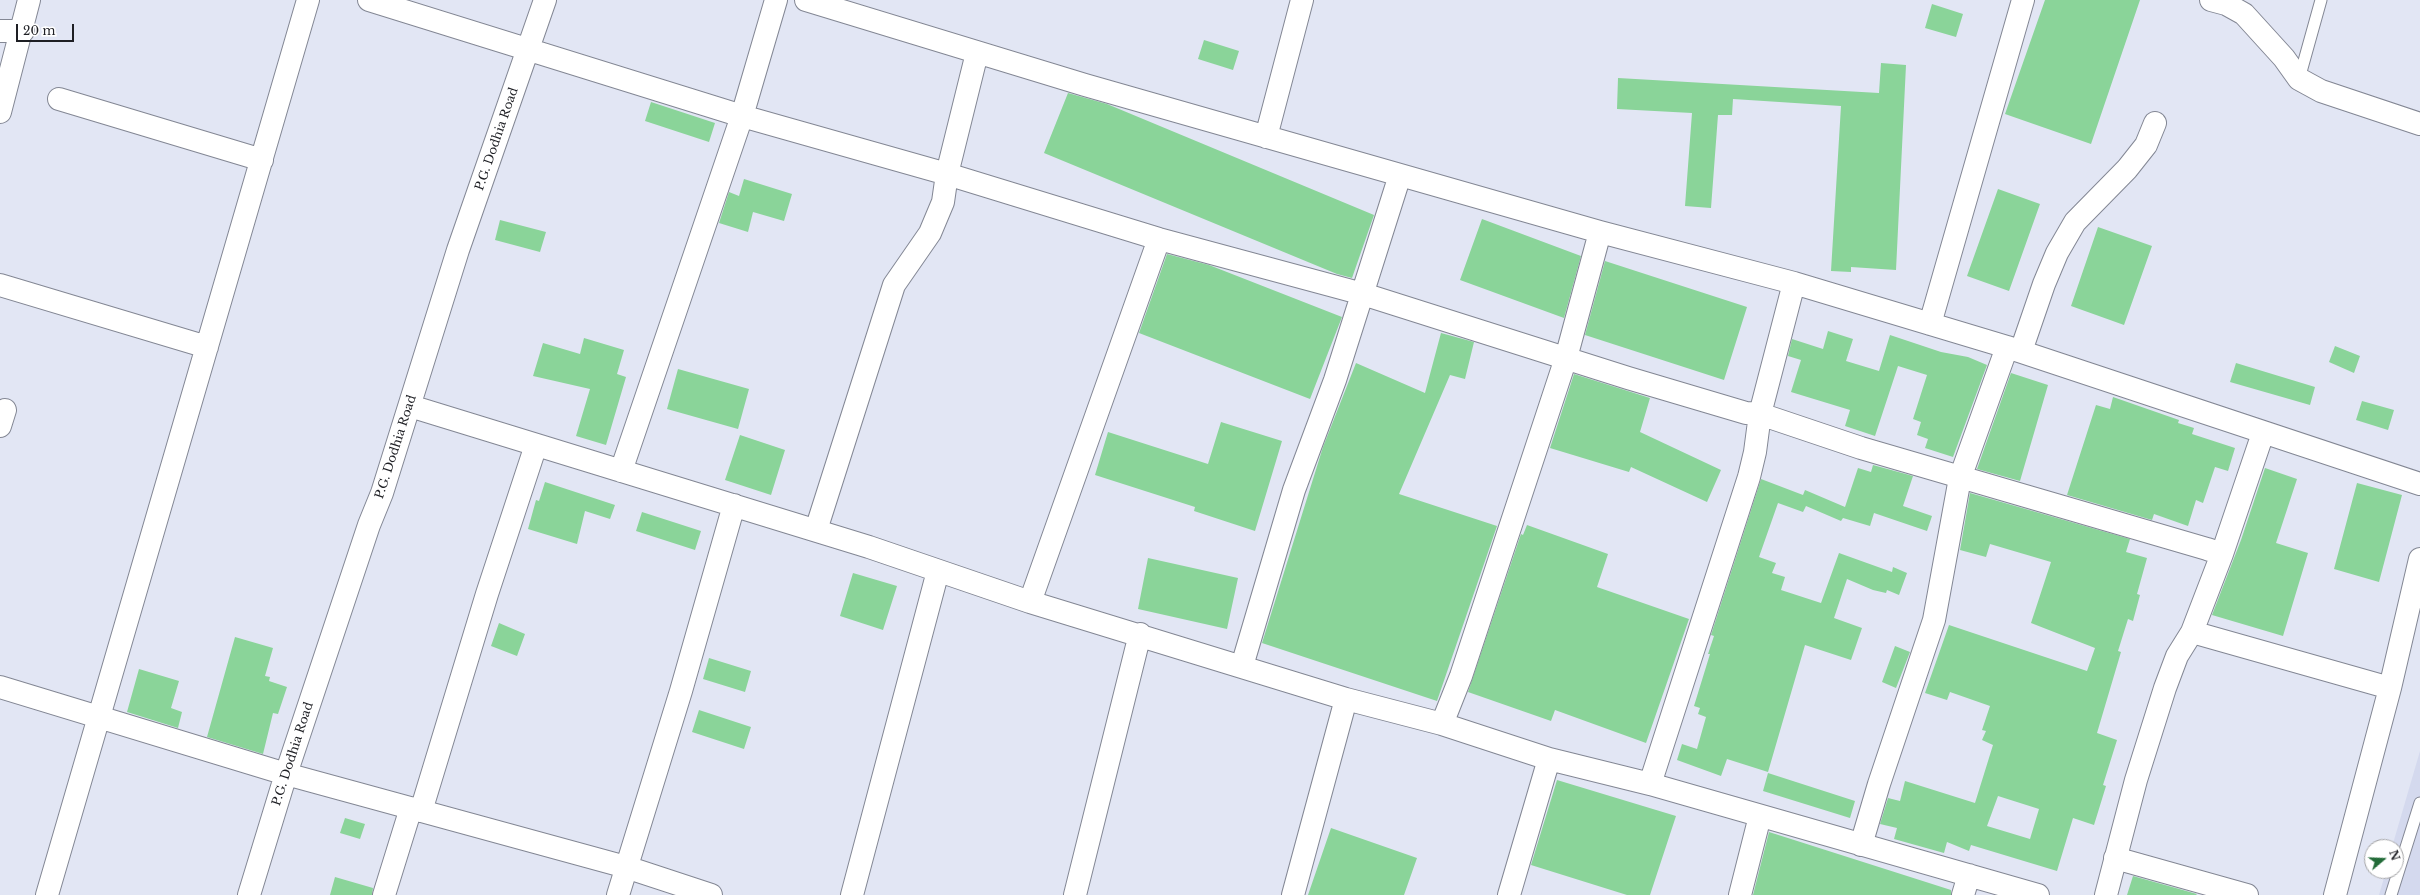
<!DOCTYPE html>
<html>
<head>
<meta charset="utf-8">
<style>
	body { margin:0 }
	#map { position:relative; width:2420px; height:895px; overflow:hidden; background:#e2e6f4; font-family:"Libre Baskerville",serif }
	canvas { display:block }
	.north { position:absolute; left:2364px; top:839px; width:40px; height:40px; box-sizing:border-box; background:#fff; border:1px solid #a5a5a7; border-radius:50%; rotate:71deg; font-size:11px; font-weight:700; line-height:16px; text-align:center; color:#1e1f24 }
	.north::after { content:''; display:block; margin:auto; width:14px; height:18px; background:#226b38; clip-path:polygon(50% 0,100% 100%,50% 72%,0 100%) }
	.scale { position:absolute; left:16px; top:24px; width:58px; height:18px; box-sizing:border-box; border:2px solid #1e1f24; border-top:0; padding-left:5px; font-size:12px; line-height:14px; white-space:nowrap; color:#1e1f24; -webkit-text-stroke:3px #fff; paint-order:stroke }
</style>
</head>
<body>
<div id="map">
<canvas width="2420" height="895"></canvas>
<div class="north">N</div>
<div class="scale">20 m</div>
</div>
<script>
const context = document.querySelector('canvas').getContext('2d');
context.lineJoin = 'round';
function fill(path, color) {
  context.fillStyle = color;
  context.fill(path, 'evenodd');
}
function toPath(rows) {
  const path = new Path2D();
  for (const r of rows) {
    path.moveTo(r[0], r[1]);
    for (let i = 2; i < r.length; i += 2) path.lineTo(r[i], r[i + 1]);
  }
  return path;
}
function stroke(path, color, width, dash) {
  context.strokeStyle = color;
  context.lineWidth = width;
  context.lineCap = dash ? 'butt' : 'round';
  context.setLineDash(dash || []);
  context.stroke(path);
}
function write(font, color, halo, rows, align = 'center') {
  context.font = font + ' "Libre Baskerville",serif';
  context.lineWidth = 3.5;
  context.setLineDash([]);
  context.textBaseline = 'middle';
  context.strokeStyle = halo;
  context.fillStyle = color;
  for (const [text, x, y, turn = 0] of rows) {
    context.save();
    context.translate(x, y);
    context.rotate((+turn || 0) * Math.PI / 180);
    context.textAlign = isNaN(turn) ? turn : align;
    if (halo) context.strokeText(text, 0, 0);
    context.fillText(text, 0, 0);
    context.restore();
  }
}
fill(toPath([
	[2420,751,2420,895,2379,895,2386,871,2396,871,2396,847,2392,847]
]), '#d4d9ee');
fill(toPath([
	[2045,0,2140,0,2091,144,2005,114],
	[1932,4,1963,14,1956,37,1925,28],
	[1204,40,1239,51,1233,70,1198,59],
	[1881,63,1906,65,1896,270,1851,267,1851,272,1831,271,1841,106,1733,99,1732,115,1718,115,1711,208,1685,206,1692,113,1617,109,1618,78,1879,93],
	[1068,93,1107,104,1374,215,1352,278,1337,274,1044,153],
	[651,102,715,123,709,142,645,121],
	[744,179,792,194,784,221,753,212,748,232,719,223,729,192,739,196],
	[1998,189,2040,204,2009,291,1967,276],
	[1482,219,1581,256,1564,318,1460,280],
	[500,220,546,232,540,252,495,240],
	[2098,227,2152,246,2124,325,2071,306],
	[1167,254,1209,265,1342,317,1310,399,1139,333],
	[1605,261,1747,307,1724,380,1585,335],
	[1828,331,1853,339,1846,361,1879,371,1890,335,1941,352,1968,357,1987,365,1953,457,1925,448,1928,439,1917,435,1921,422,1913,419,1927,375,1898,366,1875,436,1845,426,1850,410,1791,392,1801,360,1788,356,1792,339,1823,349],
	[1441,333,1474,342,1465,379,1450,375,1399,494,1497,526,1437,701,1262,643,1323,447,1356,363,1425,393],
	[584,338,624,350,617,374,626,377,606,445,576,436,590,389,533,376,543,343,580,354],
	[2335,346,2360,356,2354,373,2329,362],
	[2236,363,2315,387,2310,405,2230,382],
	[678,369,749,389,738,429,667,409],
	[2011,373,2048,385,2020,481,1977,469],
	[1574,374,1650,398,1640,432,1721,470,1707,502,1631,467,1629,472,1550,448],
	[2113,397,2179,420,2178,423,2194,428,2192,434,2235,448,2228,471,2215,467,2203,503,2196,500,2188,526,2154,514,2152,520,2067,495,2096,405,2110,409],
	[2362,401,2394,410,2388,430,2356,420],
	[1221,422,1282,441,1255,531,1194,511,1195,507,1095,475,1108,432,1208,464],
	[740,435,785,450,771,495,725,480],
	[1873,465,1913,476,1903,506,1932,516,1927,531,1874,513,1870,526,1843,518,1841,521,1806,506,1803,512,1778,503,1759,557,1776,563,1772,573,1785,577,1781,590,1821,603,1839,553,1892,572,1893,567,1907,573,1899,595,1887,590,1886,593,1873,590,1847,579,1834,618,1862,628,1851,660,1805,645,1768,772,1727,759,1721,776,1677,760,1682,744,1697,749,1706,717,1698,714,1700,708,1694,706,1710,654,1708,654,1714,636,1711,635,1761,479,1803,495,1805,490,1845,507,1858,468,1871,472],
	[2265,468,2297,479,2276,543,2308,553,2283,636,2212,615,2241,540],
	[545,482,615,505,610,519,585,511,577,544,528,529,536,500,539,501],
	[2357,483,2402,495,2379,582,2334,569],
	[1970,493,2130,539,2126,552,2147,558,2137,594,2140,595,2133,621,2128,619,2118,651,2121,652,2097,733,2117,740,2103,785,2106,786,2094,825,2073,818,2057,871,1971,845,1969,851,1947,842,1944,853,1894,839,1897,828,1880,824,1888,798,1900,801,1905,781,1975,803,1993,745,1982,740,1986,731,1982,730,1990,706,1950,692,1947,700,1925,693,1949,625,2087,671,2095,648,2031,623,2051,562,1990,544,1986,557,1960,550],
	[1998,796,2039,809,2030,839,1987,826],
	[642,512,701,531,695,550,636,531],
	[1527,525,1608,554,1597,587,1689,619,1646,743,1555,710,1551,721,1468,692,1521,534,1523,535],
	[1148,558,1238,578,1227,629,1138,609],
	[853,573,897,586,883,630,840,616],
	[499,623,525,634,517,656,491,646],
	[235,637,273,648,265,676,270,677,269,681,287,687,278,714,273,713,263,754,207,737],
	[1895,646,1910,652,1896,688,1882,682],
	[709,658,751,671,745,692,703,679],
	[139,669,179,681,171,708,182,712,178,728,127,712],
	[699,710,751,727,744,749,692,732],
	[1768,773,1855,801,1850,818,1763,791],
	[1557,780,1676,816,1650,895,1627,895,1531,865],
	[345,818,365,824,360,839,340,833],
	[1331,828,1417,858,1404,895,1308,895],
	[1769,832,1951,890,1951,895,1753,895],
	[2133,876,2197,894,2196,895,2127,895],
	[335,877,373,888,372,895,330,895]
]), '#8ad499');
const service = toPath([
	[2299,79,2321,0],
	[2391,895,2420,803]
]);
const minor = toPath([
	[369,0,742,116,947,174,1159,239,1363,294,1628,378,1746,413,1760,414,1861,448,2207,549,2222,554,2192,632],
	[806,0,1085,85,1600,232,1794,283,2007,347,2420,484],
	[2211,0,2226,4,2244,14,2284,58,2299,79,2321,91,2420,124],
	[0,31,23,31],
	[59,99,262,160],
	[0,112,29,0],
	[1266,137,1302,0],
	[0,285,207,347],
	[1930,324,2023,0],
	[2021,351,2044,284,2057,253,2075,222,2127,169,2146,145,2155,123],
	[410,406,869,547,1030,602,1346,699,1442,724,1549,759,1650,784,2038,895],
	[0,426,5,410],
	[621,471,742,116,776,0],
	[816,530,894,285,930,233,943,202,947,174,977,53],
	[2222,554,2263,433],
	[1030,602,1159,239],
	[1242,666,1294,490,1335,380,1400,175],
	[0,687,286,774,626,867,711,895],
	[1442,724,1461,676,1566,358,1600,232],
	[1650,784,1749,477,1755,452,1760,414,1794,283],
	[421,811,487,594,536,445],
	[1861,845,1879,784,1934,620,1960,478,2007,347],
	[2115,858,2247,895],
	[47,895,308,0],
	[249,895,286,774,369,525,382,493,458,250,545,0],
	[384,895,411,808],
	[618,895,681,691,734,505],
	[852,895,938,571],
	[1075,895,1140,634],
	[1293,895,1346,699],
	[1509,895,1549,759],
	[1740,895,1760,816],
	[1963,895,1969,875],
	[2106,895,2136,780,2165,688,2177,656,2192,632,2390,688],
	[2335,895,2390,688,2420,559]
]);
stroke(service, '#838794', 13);
stroke(minor, '#838794', 24);
stroke(service, '#fff', 11);
stroke(minor, '#fff', 22);
write('12px', '#1e1f24', '#fff', [
	["P.G. Dodhia Road",497,139,-71],
	["P.G. Dodhia Road",396,447,-72],
	["P.G. Dodhia Road",293,754,-72]
]);
</script>
</body>
</html>
